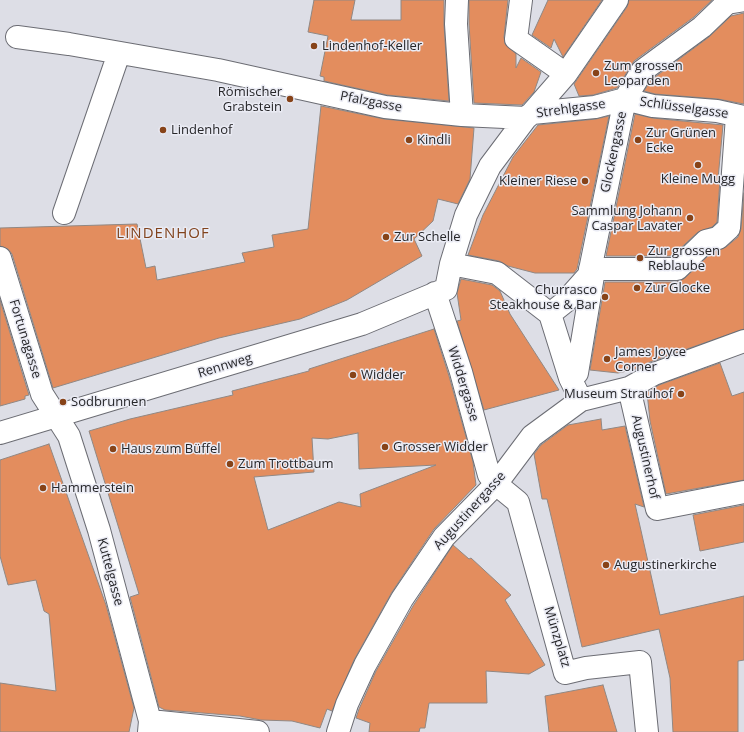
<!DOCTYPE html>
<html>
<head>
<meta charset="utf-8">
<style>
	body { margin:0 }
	canvas { display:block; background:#dddee6 }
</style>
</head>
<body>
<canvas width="744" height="732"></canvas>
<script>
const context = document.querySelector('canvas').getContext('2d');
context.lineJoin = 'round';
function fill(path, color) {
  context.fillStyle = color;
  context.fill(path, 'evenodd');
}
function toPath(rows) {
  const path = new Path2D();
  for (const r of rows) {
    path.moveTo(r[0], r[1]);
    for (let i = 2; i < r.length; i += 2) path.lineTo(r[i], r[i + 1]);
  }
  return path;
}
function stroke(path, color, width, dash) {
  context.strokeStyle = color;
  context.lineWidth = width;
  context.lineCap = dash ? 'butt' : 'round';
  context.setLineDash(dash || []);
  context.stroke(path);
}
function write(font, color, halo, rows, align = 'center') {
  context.font = font + ' "Open Sans",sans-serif';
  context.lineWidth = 3;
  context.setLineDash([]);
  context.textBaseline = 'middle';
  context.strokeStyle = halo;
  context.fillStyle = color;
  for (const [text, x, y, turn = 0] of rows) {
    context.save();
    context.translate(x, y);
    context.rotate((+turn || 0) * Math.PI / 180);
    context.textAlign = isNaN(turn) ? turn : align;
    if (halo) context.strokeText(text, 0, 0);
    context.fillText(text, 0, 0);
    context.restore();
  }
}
const building = toPath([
	[314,0,355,0,351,20,401,20,401,0,444,0,444,25,449,101,387,95,324,81,324,77,320,76,328,36,308,32,314,0],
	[469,0,508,0,504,37,505,44,516,54,516,68,521,58,541,72,534,92,522,105,474,103,469,24,469,0],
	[548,0,602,0,563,57,554,39,551,48,532,35,548,0],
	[629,0,712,0,694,17,634,61,617,88,593,95,579,96,574,84,627,7,629,0],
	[744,13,744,104,718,99,655,94,644,91,651,80,709,37,731,16,744,13],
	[321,106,384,119,474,128,470,179,458,204,438,199,433,221,414,239,422,256,347,300,300,319,219,338,53,388,12,254,8,249,0,246,0,228,137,224,146,268,155,266,157,280,245,262,242,253,274,247,272,235,308,229,321,106],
	[635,114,652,118,723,125,718,179,720,179,717,222,712,227,698,232,672,256,606,256,635,114],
	[609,116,577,269,574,273,535,273,508,266,499,261,468,255,483,215,513,157,538,125,596,119,609,116],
	[744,193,744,329,650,362,640,368,618,373,590,370,605,282,677,282,685,278,712,252,726,247,738,237,741,229,744,193],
	[461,279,492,285,500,291,510,314,559,390,484,410,457,321,461,320,457,293,461,279],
	[0,300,29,395,25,396,25,399,0,406,0,300],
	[434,329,449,376,473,462,476,485,434,529,392,592,354,660,332,711,327,709,320,728,292,721,261,720,240,716,165,710,159,707,130,597,139,594,89,431,130,419,233,395,232,391,309,371,309,369,434,329],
	[358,433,359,469,436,465,360,494,361,507,339,502,268,530,254,477,314,472,312,438,328,439,358,433],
	[720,363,732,396,744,392,744,480,666,494,650,421,647,392,659,385,720,363],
	[601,419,602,430,625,426,644,507,635,504,660,615,744,596,744,660,738,661,738,732,673,732,670,678,659,629,582,647,547,499,542,499,534,454,541,445,568,425,601,419],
	[49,444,106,605,134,708,129,732,0,732,0,683,56,691,49,614,44,611,36,580,8,585,0,556,0,460,49,444],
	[744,505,744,542,700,551,693,515,744,505],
	[453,545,469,559,471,558,511,595,505,600,545,665,529,674,486,671,487,703,429,703,425,728,420,728,419,732,369,732,370,723,356,718,359,709,376,671,413,606,453,545],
	[603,685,617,732,549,732,545,696,603,685]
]);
fill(building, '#e38d5e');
stroke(building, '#908884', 1);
const pedestrian = toPath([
	[457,0,456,24,462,115],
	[521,0,516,39,566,74],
	[17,37,69,44,218,70,385,107,462,115,526,118],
	[532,113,566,74,617,0],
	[64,213,119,53],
	[0,258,42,394,69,436,99,530,150,721,149,732],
	[451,264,497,273,550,314,570,378],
	[590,269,677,269,706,241,718,238,729,228,737,116],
	[435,293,461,372,489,475,496,484,518,502,565,673,586,668,640,662,647,732],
	[550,314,565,302,589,275],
	[629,388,657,509,744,492],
	[581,400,570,378,577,373,593,276,589,275,625,99,642,71,702,27,727,3,744,0],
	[0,433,362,324,446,289,451,264,466,215,490,166,526,118,532,113,595,107,625,99,653,106,717,111,744,117],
	[150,721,258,732],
	[338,732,347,704,365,665,402,599,444,537,496,484,532,436,581,400,629,388,654,374,744,341]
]);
stroke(pedestrian, '#6c6d74', 24);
stroke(pedestrian, '#fff', 22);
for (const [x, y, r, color] of [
	[314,46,4,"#874318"],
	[596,73,4,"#874318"],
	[290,99,4,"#874318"],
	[163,130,4,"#874318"],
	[409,140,4,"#874318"],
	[638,140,4,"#874318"],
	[698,165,4,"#874318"],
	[585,181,4,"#874318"],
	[690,218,4,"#874318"],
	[386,237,4,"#874318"],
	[640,258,4,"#874318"],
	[637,288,4,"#874318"],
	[605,297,4,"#874318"],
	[607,359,4,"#874318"],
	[353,375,4,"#874318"],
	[681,394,4,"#874318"],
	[63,402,4,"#874318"],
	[385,447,4,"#874318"],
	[113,449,4,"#874318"],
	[230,464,4,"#874318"],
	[43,488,4,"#874318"],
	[606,565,4,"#874318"]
]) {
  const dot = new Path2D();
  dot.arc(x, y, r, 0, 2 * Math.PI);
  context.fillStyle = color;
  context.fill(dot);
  stroke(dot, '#eaebf4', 1.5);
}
write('13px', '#262629', '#eaebf4', [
	["Lindenhof-Keller",322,46],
	["Zum grossen",604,66],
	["Leoparden",604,81],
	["Römischer",282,92,"right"],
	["Grabstein",282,107,"right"],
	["Lindenhof",171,130],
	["Zur Grünen",646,133],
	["Ecke",646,148],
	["Kindli",417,140],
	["Kleine Mugg",698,179,"center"],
	["Kleiner Riese",577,181,"right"],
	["Sammlung Johann",682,211,"right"],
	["Caspar Lavater",682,226,"right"],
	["Zur Schelle",394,237],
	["Zur grossen",648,251],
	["Reblaube",648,266],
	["Zur Glocke",645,288],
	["Churrasco",597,290,"right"],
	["Steakhouse & Bar",597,305,"right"],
	["James Joyce",615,352],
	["Corner",615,367],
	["Widder",361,375],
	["Museum Strauhof",673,394,"right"],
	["Sodbrunnen",71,402],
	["Grosser Widder",393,447],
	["Haus zum Büffel",121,449],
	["Zum Trottbaum",238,464],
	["Hammerstein",51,488],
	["Augustinerkirche",614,565]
], 'left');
write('13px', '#262629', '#eaebf4', [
	["Pfalzgasse",371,102,11],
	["Schlüsselgasse",684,108,8],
	["Strehlgasse",571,109,-8],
	["Glockengasse",614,152,-78],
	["Fortunagasse",25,339,73],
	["Rennweg",225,366,-17],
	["Widdergasse",463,384,73],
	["Augustinerhof",645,457,77],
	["Augustinergasse",470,511,-48],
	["Kuttelgasse",110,572,75],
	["Münzplatz",557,637,73]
]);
context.letterSpacing = '1px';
write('15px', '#81431d', '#eaebf4', [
	["LINDENHOF",163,234]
]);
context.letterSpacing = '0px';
</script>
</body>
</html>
